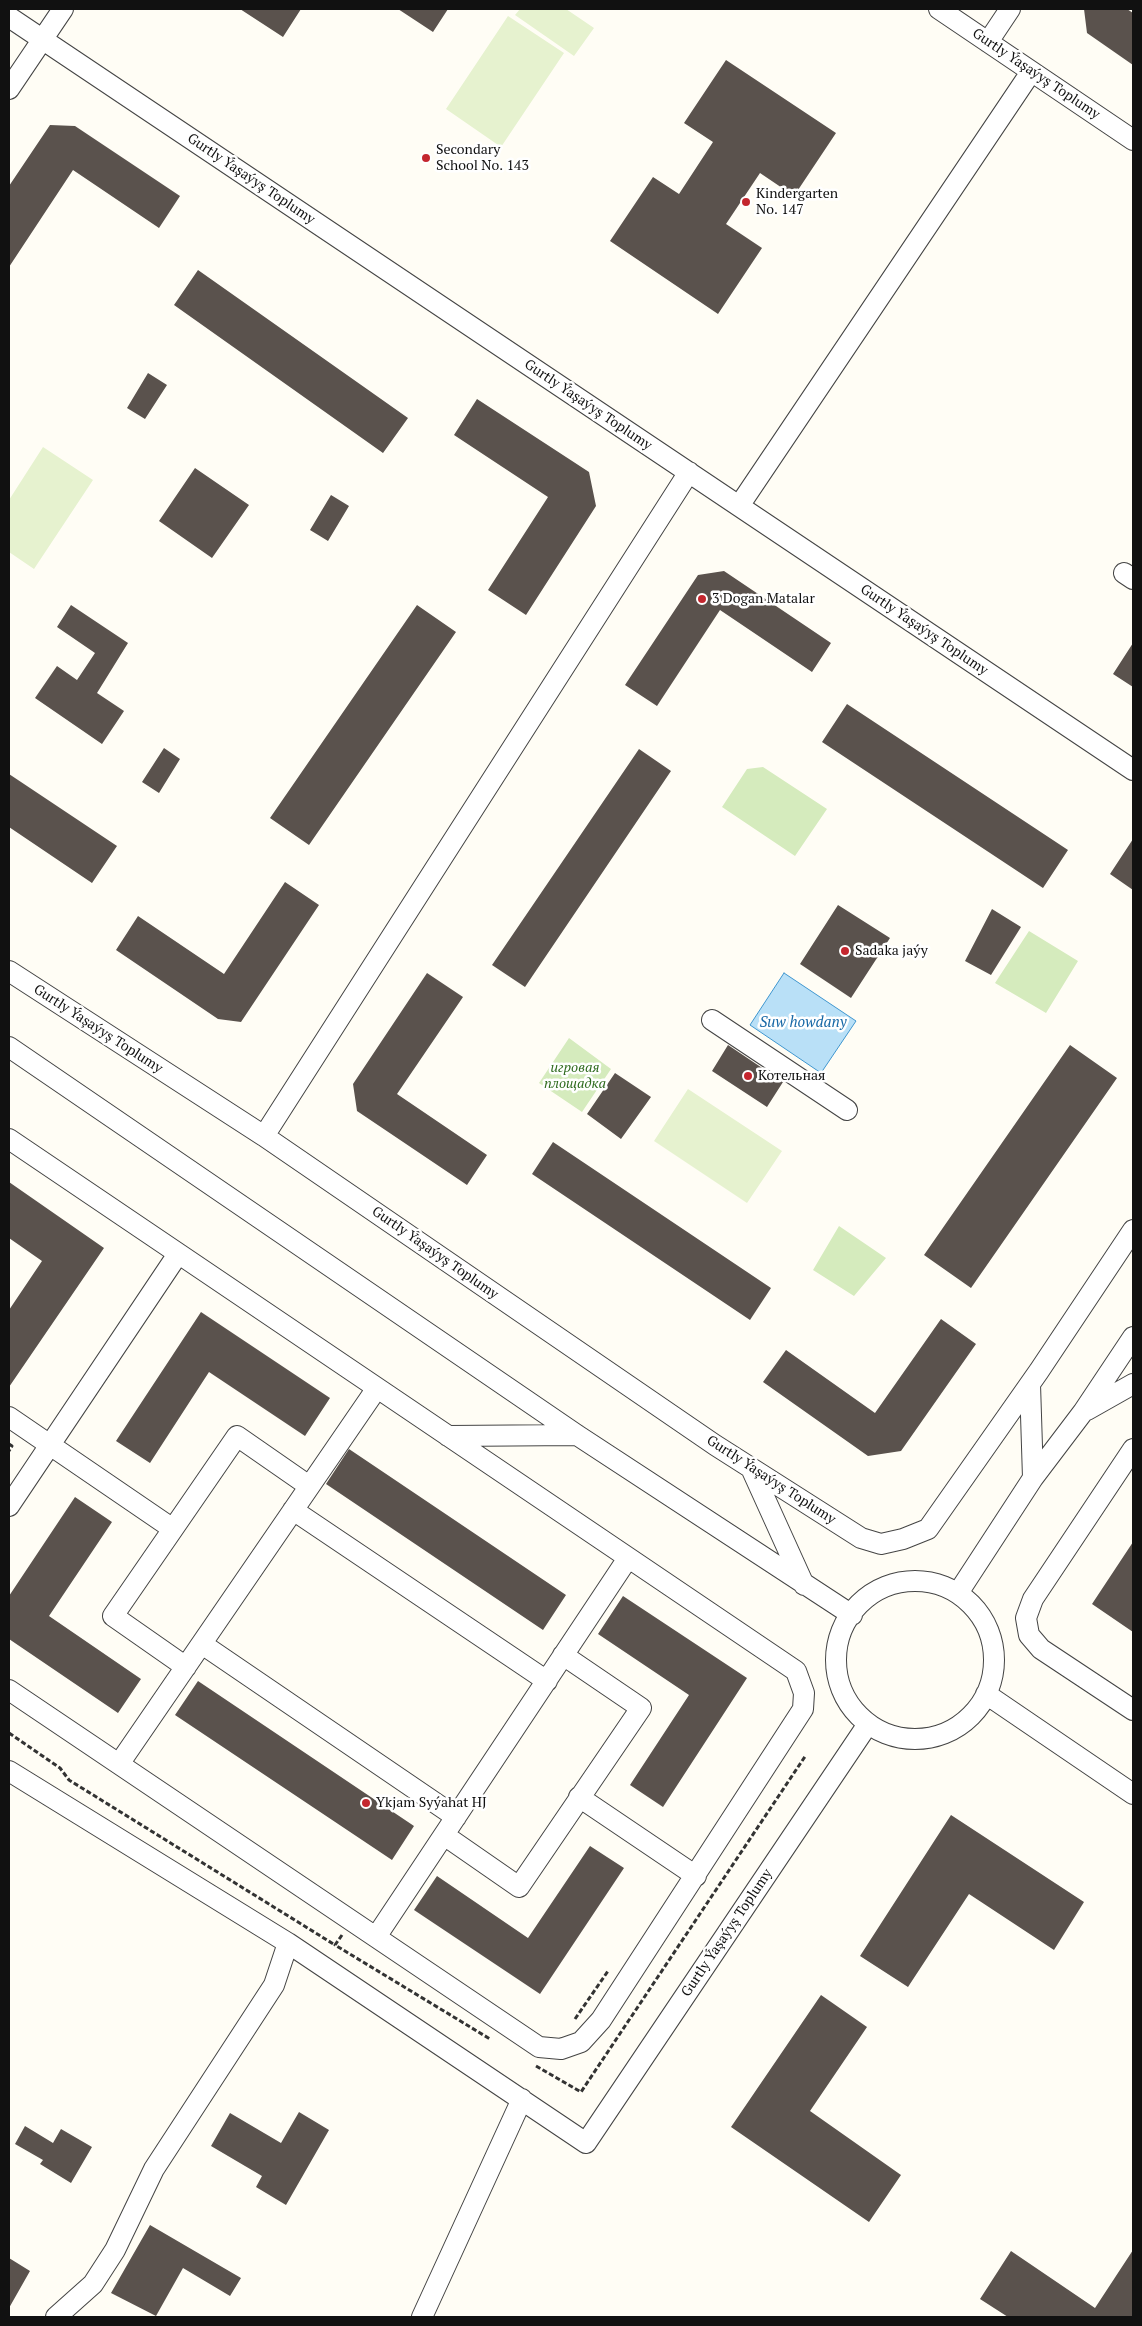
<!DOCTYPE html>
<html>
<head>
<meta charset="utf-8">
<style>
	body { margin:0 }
	#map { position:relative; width:1142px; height:2326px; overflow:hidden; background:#fffdf5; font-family:"PT Serif",serif }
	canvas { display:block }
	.frame { position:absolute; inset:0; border:10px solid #111; pointer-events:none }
</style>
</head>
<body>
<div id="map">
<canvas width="1142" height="2326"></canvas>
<div class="frame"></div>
</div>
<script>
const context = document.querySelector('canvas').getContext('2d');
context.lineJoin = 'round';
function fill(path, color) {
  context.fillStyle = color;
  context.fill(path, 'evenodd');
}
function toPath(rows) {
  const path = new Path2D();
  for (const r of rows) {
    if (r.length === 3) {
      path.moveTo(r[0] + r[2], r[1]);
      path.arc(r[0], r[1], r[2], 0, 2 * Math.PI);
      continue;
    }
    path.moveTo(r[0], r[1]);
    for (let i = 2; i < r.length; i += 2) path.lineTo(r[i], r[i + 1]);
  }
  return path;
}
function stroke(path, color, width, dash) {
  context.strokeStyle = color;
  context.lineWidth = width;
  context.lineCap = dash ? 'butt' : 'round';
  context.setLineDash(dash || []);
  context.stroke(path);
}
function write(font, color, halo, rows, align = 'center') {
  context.font = font + ' "PT Serif",serif';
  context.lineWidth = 5;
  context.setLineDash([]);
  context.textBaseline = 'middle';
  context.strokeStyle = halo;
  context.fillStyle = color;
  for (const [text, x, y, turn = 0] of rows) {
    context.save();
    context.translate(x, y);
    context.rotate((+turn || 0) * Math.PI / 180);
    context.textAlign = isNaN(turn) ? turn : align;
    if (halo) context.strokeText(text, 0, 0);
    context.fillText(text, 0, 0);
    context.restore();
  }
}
fill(toPath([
	[763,767,827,809,795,856,722,807,747,769],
	[1029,931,1078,961,1046,1013,995,983],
	[569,1038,611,1069,582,1112,539,1083],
	[839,1226,886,1258,854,1296,813,1270]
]), '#d5ebbd');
fill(toPath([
	[520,9,566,9,594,28,574,56,515,15],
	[508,16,564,53,501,147,446,109],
	[43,447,93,480,34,569,9,552,9,500],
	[688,1089,782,1151,747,1203,654,1141]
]), '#e6f2cf');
const water = toPath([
	[784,973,856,1021,821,1073,750,1025,784,973]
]);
fill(water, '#b9e0f7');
stroke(water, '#3f96cf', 1);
fill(toPath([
	[240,9,301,9,283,37],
	[398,9,448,9,433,32],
	[1084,9,1127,9,1133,13,1133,65,1087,33],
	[726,60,836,133,794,196,760,173,726,224,762,248,718,314,610,241,653,177,679,194,713,142,684,123],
	[50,125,75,126,180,196,159,228,73,170,9,267,9,186],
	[198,270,408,418,383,453,174,305],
	[148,373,167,385,145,419,127,408],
	[477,399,589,472,596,506,526,615,488,590,548,497,454,435],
	[195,468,249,505,212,558,159,521],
	[331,495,349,506,328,541,310,530],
	[724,571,831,643,812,672,720,610,657,706,625,685,698,575],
	[71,605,128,643,97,693,124,711,102,744,35,698,57,666,77,680,95,653,57,627],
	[417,605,456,632,309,845,270,818],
	[1133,643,1133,687,1113,674],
	[847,704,1068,850,1043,888,822,742],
	[164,748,180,759,159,793,142,782],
	[639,749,671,771,525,987,492,965],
	[9,774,117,846,92,883,9,827],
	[1133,839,1133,890,1110,874],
	[285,882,319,905,241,1022,218,1019,116,950,138,916,224,974],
	[838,905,890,938,851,998,800,964],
	[992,909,1021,927,991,975,965,961],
	[427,973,463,997,397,1094,487,1155,467,1185,357,1111,353,1084],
	[728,1045,783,1082,767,1107,712,1071],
	[1070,1045,1117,1078,971,1288,924,1255],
	[615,1073,651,1097,621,1139,587,1114],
	[553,1142,771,1288,750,1320,532,1174],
	[9,1182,104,1248,9,1387,9,1310,42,1261,9,1238],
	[201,1312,330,1398,305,1436,209,1372,150,1463,116,1441],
	[941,1319,976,1344,901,1451,868,1456,763,1382,786,1350,875,1413],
	[349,1449,566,1595,543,1630,326,1484],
	[75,1497,112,1522,49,1616,141,1679,118,1713,9,1639,9,1596],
	[1133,1542,1133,1632,1092,1604],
	[623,1596,747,1678,663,1807,630,1785,689,1695,598,1634],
	[198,1681,414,1826,392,1860,175,1715],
	[951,1815,1084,1902,1054,1950,969,1894,908,1987,860,1956],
	[590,1846,624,1868,540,1994,414,1910,437,1876,528,1938],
	[821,1995,867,2027,810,2111,901,2175,869,2222,731,2127],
	[299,2112,329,2130,286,2205,256,2187,262,2176,211,2146,230,2113,281,2143],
	[25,2126,53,2143,61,2129,92,2147,71,2183,40,2164,43,2160,15,2144],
	[150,2225,241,2278,230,2296,183,2268,156,2316,111,2293],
	[1133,2250,1133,2317,1008,2317,980,2299,1011,2251,1095,2308],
	[9,2258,30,2271,9,2308]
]), '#5a524d');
const minor = toPath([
	[939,9,1133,140],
	[9,17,1133,770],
	[988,42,1010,9],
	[9,89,63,9],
	[739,506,1031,72],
	[1124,573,1133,579],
	[9,971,264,1136,715,1445,861,1538,881,1544,903,1539,928,1529,1039,1371,1133,1230],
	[712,1020,847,1110],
	[9,1047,577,1435,852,1615],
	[264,1136,689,472],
	[9,1139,796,1671,804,1693,803,1709,601,2020,581,2042,561,2049,539,2047,9,1690],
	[1030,1384,1033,1478],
	[1087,1410,1133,1384],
	[9,1417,173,1529],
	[448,1436,577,1435],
	[1133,1449,1033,1599,1026,1618,1029,1635,1041,1649,1133,1710],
	[751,1468,804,1585],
	[9,1506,178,1254],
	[293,1510,547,1681],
	[915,1660,79],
	[958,1593,1033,1478,1083,1412,1133,1337],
	[202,1644,456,1817],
	[186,1667,113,1616,173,1529,237,1436,309,1486],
	[986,1694,1133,1794],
	[119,1764,377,1388],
	[9,1771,288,1943,586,2143,868,1724],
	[579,1797,696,1876],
	[444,1835,519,1887,641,1708,563,1655],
	[376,1937,628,1558],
	[56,2317,93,2284,115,2250,154,2169,274,1985,288,1943],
	[422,2317,522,2099]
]);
stroke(minor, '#444', 22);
stroke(toPath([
	[9,1444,12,1446,9,1451],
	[9,1733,60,1768,69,1780,335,1945],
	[342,1935,335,1945,490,2039],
	[575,2019,608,1971],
	[536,2066,581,2092,806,1755]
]), '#333', 3, [5, 2.5]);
stroke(minor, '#fff', 20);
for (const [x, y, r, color] of [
	[426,158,5,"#c4262e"],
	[746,202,5,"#c4262e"],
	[702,599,5,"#c4262e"],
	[845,951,5,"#c4262e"],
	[748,1076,5,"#c4262e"],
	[366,1803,5,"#c4262e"]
]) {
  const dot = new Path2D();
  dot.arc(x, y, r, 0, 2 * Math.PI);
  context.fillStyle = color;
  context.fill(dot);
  stroke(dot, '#fff', 2);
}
write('14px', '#111', '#fff', [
	["Gurtly Ýaşaýyş Toplumy",1036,74,34],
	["Gurtly Ýaşaýyş Toplumy",251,179,34],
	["Gurtly Ýaşaýyş Toplumy",588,405,34],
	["Gurtly Ýaşaýyş Toplumy",924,630,34],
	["Gurtly Ýaşaýyş Toplumy",98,1029,33],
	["Gurtly Ýaşaýyş Toplumy",435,1253,35],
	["Gurtly Ýaşaýyş Toplumy",771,1480,33],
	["Gurtly Ýaşaýyş Toplumy",727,1933,-56]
]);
write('14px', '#111', '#fff', [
	["Secondary",436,150],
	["School No. 143",436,166],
	["Kindergarten",756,194],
	["No. 147",756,210],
	["3 Dogan Matalar",712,599],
	["Sadaka jaýy",855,951],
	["Котельная",758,1076],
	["Ykjam Syýahat HJ",376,1803]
], 'left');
write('italic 14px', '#2f6b1f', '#fff', [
	["игровая",575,1068],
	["площадка",575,1084]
]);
write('italic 15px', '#1768a6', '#fff', [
	["Suw howdany",803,1023]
]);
</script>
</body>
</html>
